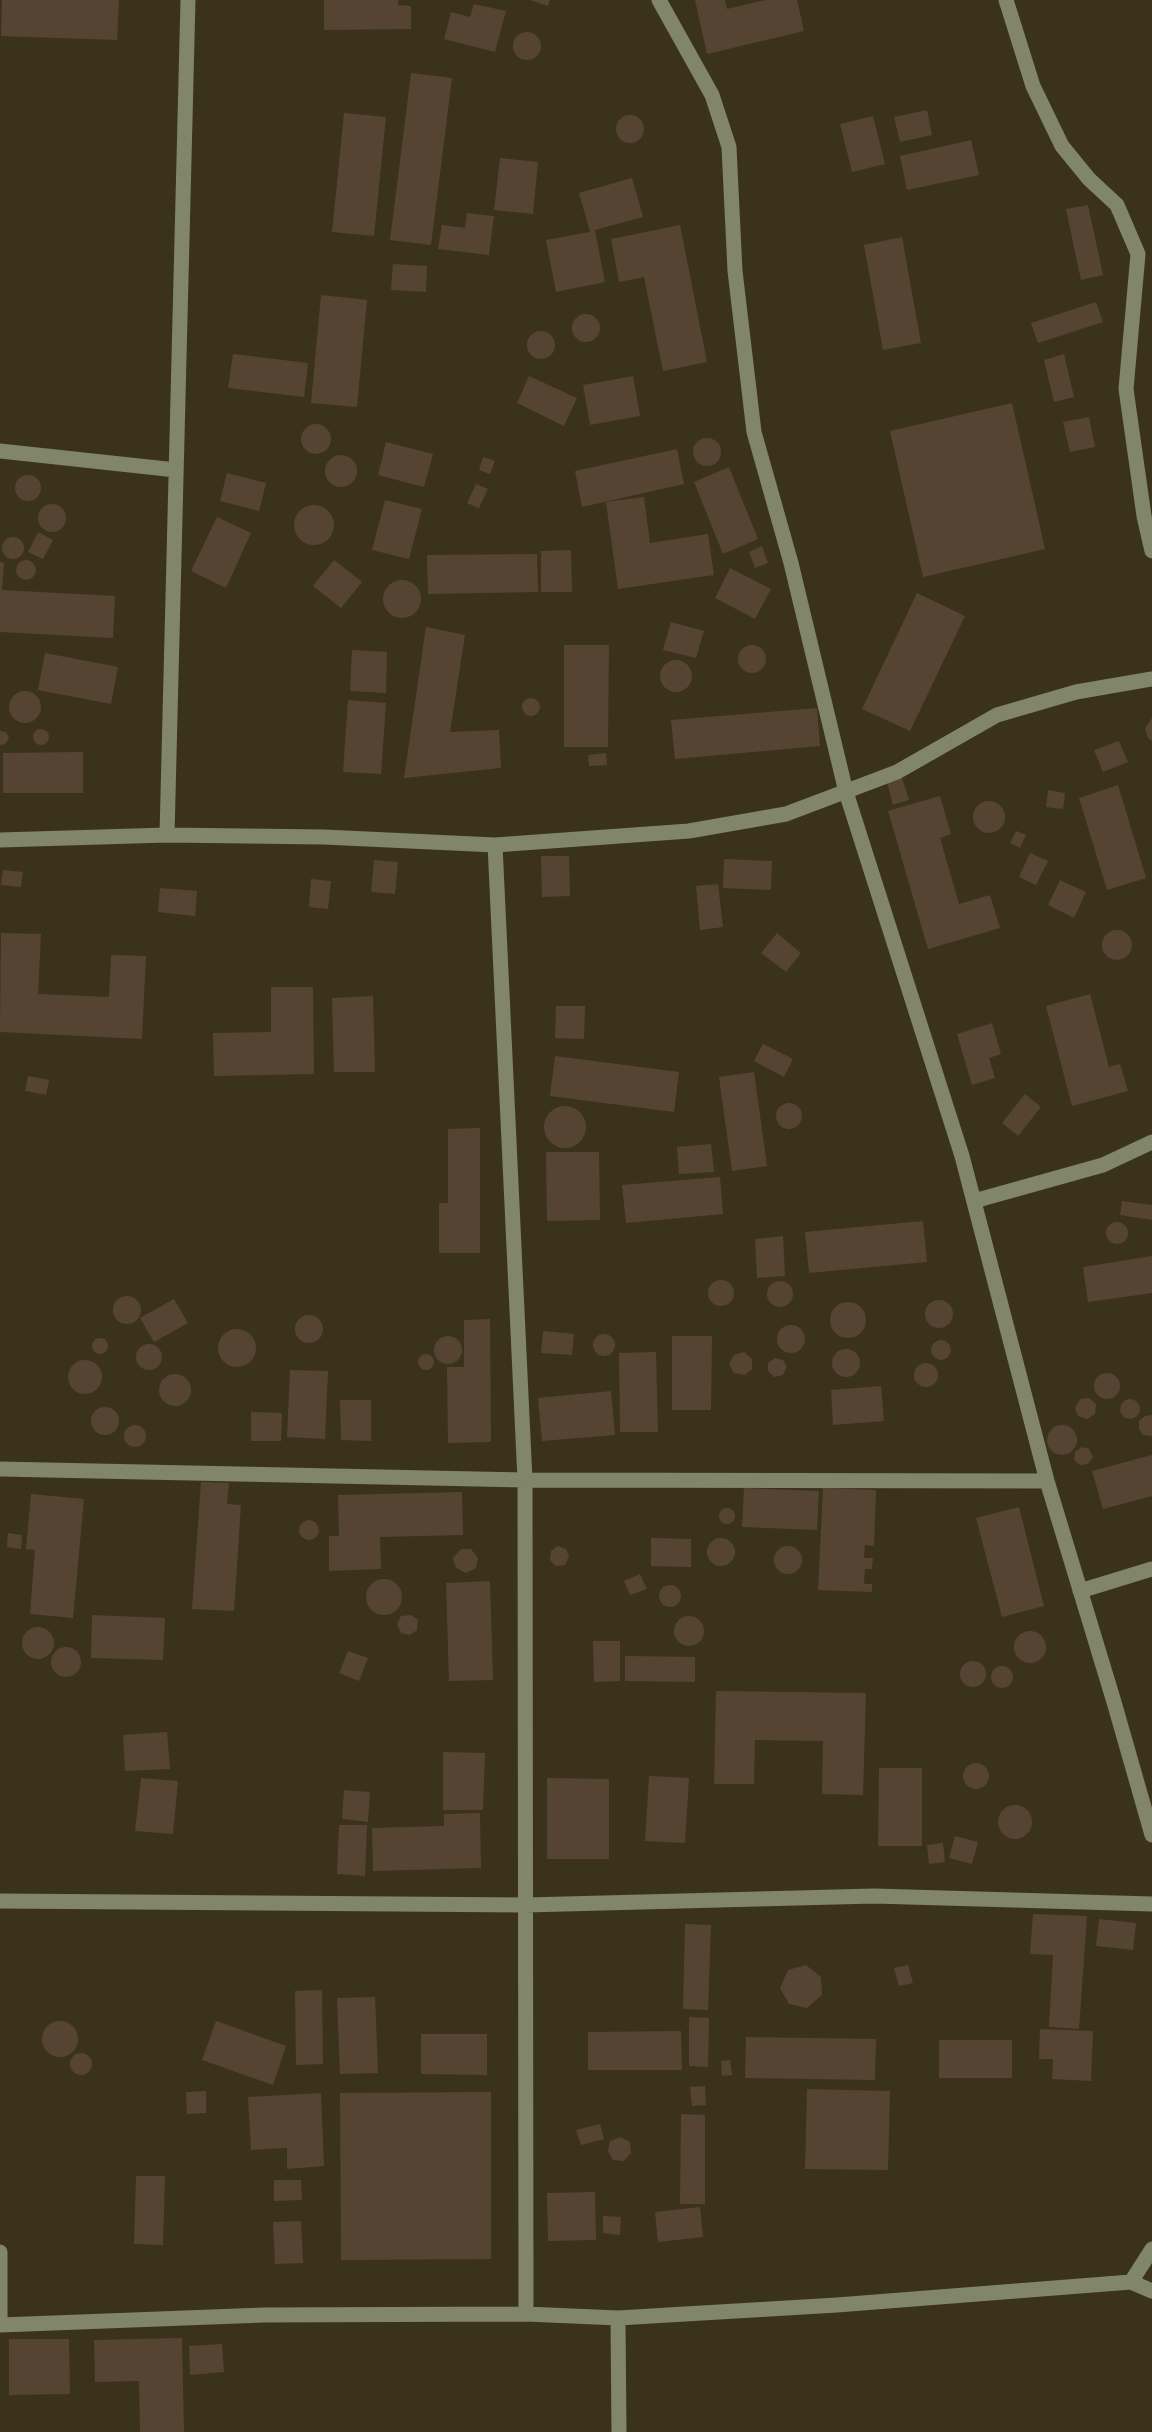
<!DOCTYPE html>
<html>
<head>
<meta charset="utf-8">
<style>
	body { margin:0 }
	canvas { display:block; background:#3a321b }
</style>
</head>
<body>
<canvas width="1152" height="2432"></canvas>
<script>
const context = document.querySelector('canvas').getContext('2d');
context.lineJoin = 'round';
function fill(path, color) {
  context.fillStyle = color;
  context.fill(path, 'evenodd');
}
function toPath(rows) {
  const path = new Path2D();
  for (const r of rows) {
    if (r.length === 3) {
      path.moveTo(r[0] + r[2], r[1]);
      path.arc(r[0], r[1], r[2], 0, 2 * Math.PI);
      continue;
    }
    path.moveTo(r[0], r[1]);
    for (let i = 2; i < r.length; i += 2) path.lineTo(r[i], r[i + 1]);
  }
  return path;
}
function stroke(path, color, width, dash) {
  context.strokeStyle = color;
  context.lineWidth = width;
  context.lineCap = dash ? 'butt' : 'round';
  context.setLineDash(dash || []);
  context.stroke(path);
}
fill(toPath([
	[2,0,119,0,117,40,1,36],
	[324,0,398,0,398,5,411,6,411,29,324,30],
	[530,0,550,0,548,6],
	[695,0,725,0,727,9,766,0,797,0,804,31,707,54],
	[474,4,506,11,495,52,444,39,451,12,470,17],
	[527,46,14],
	[411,73,452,78,431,245,390,240],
	[927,110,932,135,900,142,894,117],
	[344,113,386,117,374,236,332,232],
	[630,129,14],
	[873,116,885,164,852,172,840,124],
	[971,140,979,175,907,190,900,156],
	[500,158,538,162,533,214,494,210],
	[632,178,643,217,595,230,605,282,556,292,546,240,590,232,579,193],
	[1088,205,1103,275,1081,280,1066,209],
	[467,213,494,216,489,255,438,249,442,225,465,228],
	[680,225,707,362,663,371,644,277,619,282,611,239],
	[902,237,921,343,883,350,864,245],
	[393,264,427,266,426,292,391,290],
	[321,295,367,300,357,407,311,403],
	[1096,302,1103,322,1038,343,1031,323],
	[586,328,14],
	[541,345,14],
	[233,354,308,363,304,397,228,388],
	[1064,354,1074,397,1054,402,1044,360],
	[529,376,577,398,564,426,517,403],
	[633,376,640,416,590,425,583,385],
	[1012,403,1045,549,923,577,890,431],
	[1089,417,1095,447,1070,452,1063,422],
	[316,439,15],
	[707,452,14],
	[386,442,433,454,424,487,378,475],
	[677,449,684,484,582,507,575,471],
	[341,471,16],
	[483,457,495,461,490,474,479,470],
	[729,467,758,539,723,554,694,482],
	[227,473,266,483,259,511,220,501],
	[28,488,13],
	[476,484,488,489,479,508,467,503],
	[644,497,650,543,708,534,714,575,618,589,606,502],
	[385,500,422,509,409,559,372,550],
	[52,518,14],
	[314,525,20],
	[217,517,251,533,226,588,191,571],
	[38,532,53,540,43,559,28,552],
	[13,548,11],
	[762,546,768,563,755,568,749,552],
	[571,550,572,592,541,592,541,551],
	[537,554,538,592,428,594,427,555],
	[26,570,10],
	[334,560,362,582,341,608,313,586],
	[0,562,4,563,2,590,115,596,113,638,0,632],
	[730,568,771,589,755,619,715,598],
	[402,599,19],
	[917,593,965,616,910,731,862,709],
	[671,622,704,631,696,658,663,650],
	[426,627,465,635,450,732,499,730,501,768,404,778],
	[752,659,14],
	[564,645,609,645,608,747,564,747],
	[352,650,387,652,386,693,350,691],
	[45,653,118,667,111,704,38,690],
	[676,676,16],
	[25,707,16],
	[531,707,9],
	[348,700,386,703,381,774,343,772],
	[817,708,820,746,675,759,671,720],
	[1152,718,1152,741,1148,738,1145,728],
	[41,737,8],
	[0,731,6,732,9,738,5,744,0,745],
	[1119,741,1128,762,1103,772,1094,750],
	[83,752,83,793,3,793,3,753],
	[606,753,607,765,589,766,588,755],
	[902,778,909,800,893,805,887,782],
	[1118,785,1146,878,1107,890,1079,798],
	[1048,790,1065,793,1063,809,1046,807],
	[940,796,951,834,940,838,959,904,990,895,1000,928,928,949,888,811],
	[989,817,16],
	[1016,831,1026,835,1020,848,1010,843],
	[1030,853,1048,861,1036,885,1019,877],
	[541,856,569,856,570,896,542,897],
	[724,859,772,861,771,890,723,888],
	[374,860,398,862,395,894,371,892],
	[3,870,23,872,21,887,1,885],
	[311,879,331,881,328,909,309,907],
	[1060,880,1086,892,1074,918,1048,905],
	[718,884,723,927,700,930,696,886],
	[160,888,197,891,195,916,158,912],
	[1117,945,15],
	[1,933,41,934,38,994,109,997,111,955,146,956,142,1039,0,1032],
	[777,933,801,953,786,972,761,953],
	[271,987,313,987,314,1074,214,1076,213,1033,271,1032],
	[1090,994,1109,1067,1120,1064,1128,1091,1072,1106,1046,1006],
	[373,996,375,1072,334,1072,332,998],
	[556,1006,585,1006,584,1039,555,1038],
	[992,1023,1001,1054,989,1058,995,1078,972,1085,957,1034],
	[763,1044,793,1059,784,1077,754,1061],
	[555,1056,679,1072,674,1112,550,1096],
	[754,1072,767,1166,732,1171,719,1077],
	[28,1076,49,1080,46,1095,25,1091],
	[1025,1094,1041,1107,1018,1136,1002,1123],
	[789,1116,13],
	[565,1127,21],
	[480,1128,480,1253,439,1253,439,1203,448,1203,448,1129],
	[711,1144,714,1172,679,1174,677,1147],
	[546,1152,599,1152,600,1220,547,1221],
	[720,1177,723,1214,626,1223,622,1185],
	[1122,1201,1152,1205,1152,1220,1120,1215],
	[923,1221,927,1262,809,1273,805,1232],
	[1117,1233,11],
	[783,1236,785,1276,757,1278,755,1239],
	[1152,1256,1152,1293,1088,1302,1083,1267],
	[721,1293,13],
	[780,1294,13],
	[127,1310,14],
	[174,1299,188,1323,154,1342,140,1318],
	[939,1314,14],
	[848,1320,18],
	[309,1329,14],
	[490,1319,491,1442,448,1443,447,1367,464,1367,464,1320],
	[791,1339,14],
	[237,1348,19],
	[543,1331,574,1334,572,1355,541,1353],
	[604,1345,11],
	[672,1336,712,1336,711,1410,672,1410],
	[448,1350,14],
	[100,1346,8],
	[941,1350,10],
	[149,1357,13],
	[846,1363,14],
	[656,1352,658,1432,620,1432,619,1353],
	[744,1352,752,1359,752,1369,745,1375,734,1373,729,1364,734,1355],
	[426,1362,8],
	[775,1358,783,1360,787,1367,783,1375,774,1377,768,1371,768,1363],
	[85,1377,17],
	[926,1375,12],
	[290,1370,328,1371,325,1439,287,1437],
	[1107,1386,13],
	[175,1390,16],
	[881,1386,884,1421,833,1425,831,1390],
	[611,1391,615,1435,542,1441,538,1398],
	[1089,1398,1096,1404,1095,1414,1087,1419,1078,1416,1075,1408,1080,1399],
	[1130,1409,10],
	[340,1400,371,1400,371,1441,341,1440],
	[105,1421,14],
	[251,1412,282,1413,281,1441,251,1441],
	[1152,1415,1152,1436,1143,1435,1139,1429,1139,1421,1145,1416],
	[135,1436,11],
	[1062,1440,15],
	[1082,1447,1089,1449,1093,1457,1088,1464,1080,1465,1074,1460,1075,1452],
	[1152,1455,1152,1496,1103,1509,1092,1471],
	[201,1482,229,1483,227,1504,241,1505,234,1611,192,1609],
	[744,1488,819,1491,817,1530,742,1527],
	[823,1488,876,1490,874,1546,865,1545,864,1558,873,1558,872,1569,865,1569,864,1584,872,1584,872,1592,818,1590],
	[462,1492,463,1535,380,1537,381,1569,329,1571,329,1536,339,1536,338,1495],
	[31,1494,84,1499,73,1618,30,1614,35,1550,26,1549],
	[1019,1507,1044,1606,1002,1617,976,1518],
	[727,1516,8],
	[309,1530,10],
	[8,1533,22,1535,21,1549,7,1547],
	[651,1538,691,1539,691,1567,651,1566],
	[721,1552,14],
	[788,1560,14],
	[558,1546,566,1549,569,1557,565,1565,556,1566,550,1560,551,1551],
	[461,1549,471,1549,478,1558,476,1568,466,1573,456,1568,453,1558],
	[640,1574,647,1589,630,1595,624,1581],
	[384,1597,18],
	[490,1581,493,1680,449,1681,446,1583],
	[670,1596,11],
	[92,1615,165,1618,163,1660,91,1658],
	[411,1615,418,1620,417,1630,410,1635,401,1633,397,1624,401,1616],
	[689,1631,15],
	[38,1643,16],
	[1030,1647,16],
	[593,1641,620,1641,620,1681,594,1682],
	[66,1662,15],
	[348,1651,368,1658,359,1681,339,1673],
	[625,1656,695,1657,695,1682,625,1681],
	[973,1674,13],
	[1002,1677,11],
	[716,1691,866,1693,863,1795,822,1794,823,1741,755,1740,754,1784,714,1784],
	[167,1732,170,1769,125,1771,123,1735],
	[443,1752,485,1753,483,1810,443,1810],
	[976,1776,13],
	[879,1768,922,1768,922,1846,878,1846],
	[649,1776,689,1778,685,1843,645,1841],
	[141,1778,178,1781,173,1834,135,1831],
	[547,1778,609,1779,609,1859,547,1859],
	[344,1790,370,1792,368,1822,342,1819],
	[1015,1822,17],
	[480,1813,481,1868,373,1871,372,1828,444,1826,444,1814],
	[339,1825,367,1825,365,1876,337,1874],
	[955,1836,978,1842,972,1864,949,1858],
	[943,1843,945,1862,929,1864,927,1845],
	[1033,1914,1087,1916,1079,2029,1049,2027,1053,1955,1030,1954],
	[1099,1919,1136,1923,1133,1950,1096,1946],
	[685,1924,711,1925,708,2010,683,2009],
	[806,1965,821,1977,822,1995,807,2008,789,2004,780,1988,788,1970],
	[908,1965,913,1983,899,1986,894,1968],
	[322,1990,323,2064,296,2065,295,1991],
	[375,1997,378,2073,340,2074,337,1998],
	[689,2017,709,2018,708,2067,689,2066],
	[60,2039,18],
	[216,2021,286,2046,273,2085,202,2060],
	[1040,2029,1093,2031,1091,2081,1052,2079,1053,2059,1039,2059],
	[681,2031,682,2070,588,2070,588,2032],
	[421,2034,487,2034,487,2075,421,2074],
	[746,2037,876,2039,875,2080,745,2078],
	[939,2040,1012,2040,1012,2078,939,2078],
	[81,2064,11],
	[730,2060,732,2075,722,2076,721,2061],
	[705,2086,706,2105,692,2106,690,2087],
	[807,2089,890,2091,888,2170,805,2169],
	[206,2091,206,2113,187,2114,186,2092],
	[491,2092,491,2259,341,2260,340,2093],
	[321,2093,324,2166,287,2169,287,2148,251,2150,248,2097],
	[681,2114,705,2115,705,2204,680,2204],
	[600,2124,604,2139,581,2145,576,2130],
	[621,2137,630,2142,631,2153,624,2161,613,2160,608,2151,610,2141],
	[136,2176,165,2176,163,2245,134,2244],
	[274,2180,301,2180,302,2200,274,2201],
	[595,2192,596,2240,548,2241,547,2193],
	[700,2207,703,2237,658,2242,655,2212],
	[603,2216,621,2217,620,2235,603,2233],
	[301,2221,303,2263,275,2264,273,2222],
	[182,2338,184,2432,140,2432,139,2381,95,2382,94,2340],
	[9,2339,69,2339,70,2394,9,2395],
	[222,2344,224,2372,190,2375,189,2346]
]), '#554431');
stroke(toPath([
	[659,0,712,95,729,147,735,271,754,432,791,563,846,792,962,1156,1047,1481,1114,1702,1152,1835],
	[1006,0,1033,86,1062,146,1089,179,1117,205,1138,254,1126,389,1144,516,1152,551],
	[0,451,176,470],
	[167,835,188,0],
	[0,840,167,835,324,837,495,845,689,831,786,814,897,772,997,715,1076,692,1152,679],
	[495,845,525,1480,526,2314],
	[974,1201,1103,1165,1152,1142],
	[0,1469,525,1480,1047,1481],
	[1080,1591,1152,1569],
	[0,1901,526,1905,874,1896,1152,1904],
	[0,2252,0,2325],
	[1131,2282,1152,2249],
	[618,2318,619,2432],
	[0,2325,264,2315,526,2314,618,2318,837,2305,1131,2282,1152,2291]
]), '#81856a', 15);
</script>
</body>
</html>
